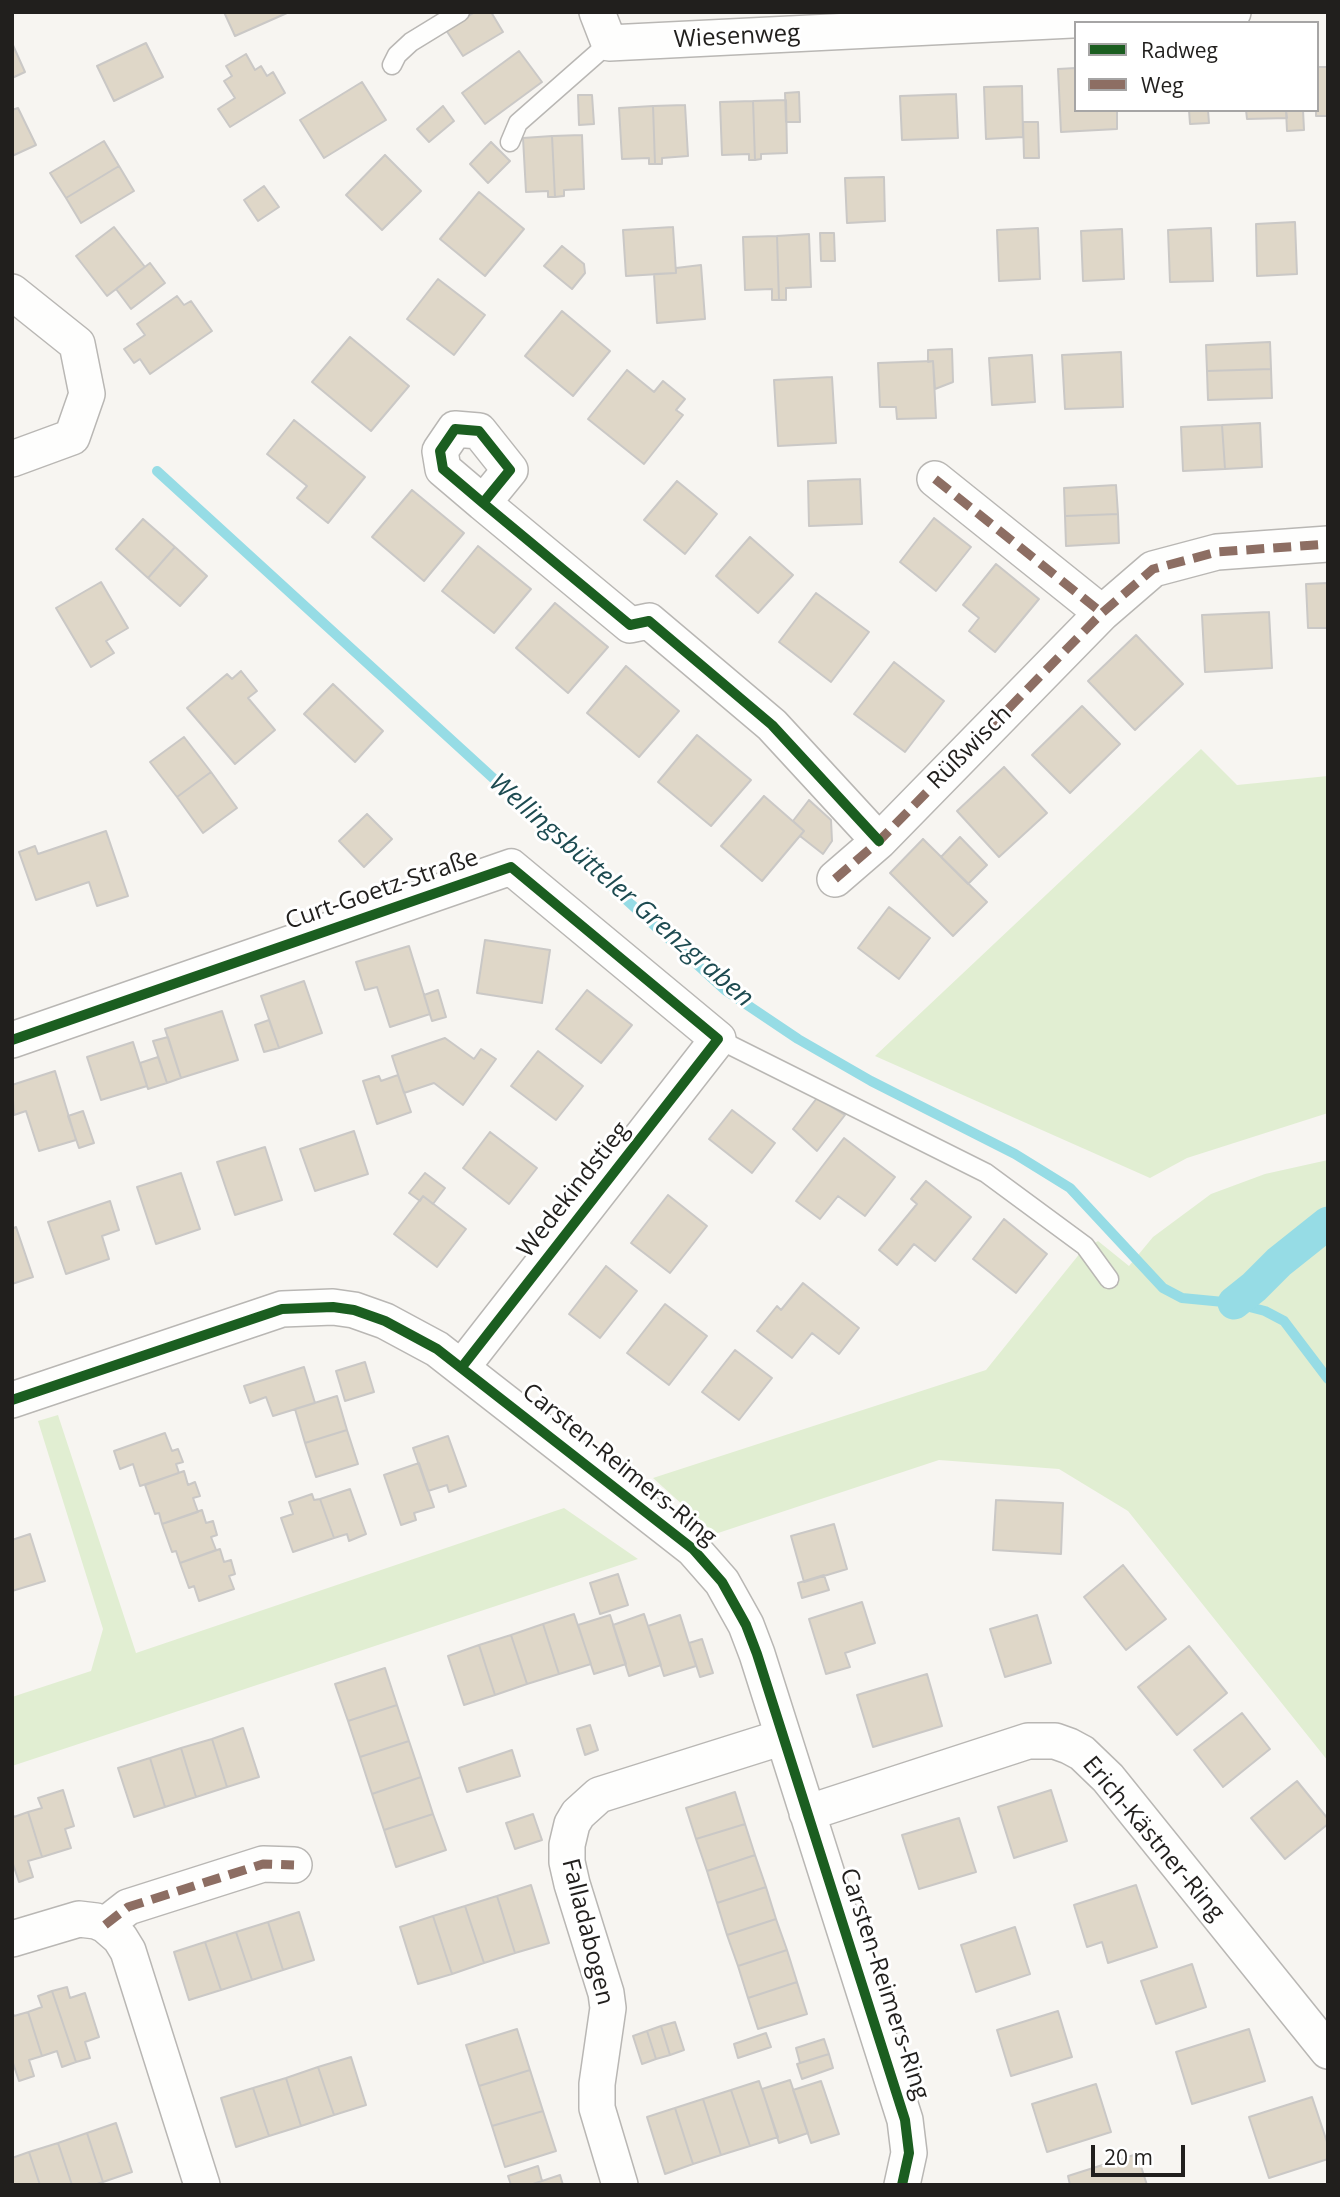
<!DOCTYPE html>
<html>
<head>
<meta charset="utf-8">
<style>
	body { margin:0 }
	#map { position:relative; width:1340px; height:2197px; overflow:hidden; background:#f7f5f1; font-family:"Open Sans",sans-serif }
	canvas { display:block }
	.frame { position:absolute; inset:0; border:14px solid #211f1d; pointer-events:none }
	.legend { position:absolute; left:1074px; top:21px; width:245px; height:91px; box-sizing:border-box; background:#fff; border:2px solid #a6a5a5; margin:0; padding:9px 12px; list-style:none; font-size:21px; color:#211f1d }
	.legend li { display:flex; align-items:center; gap:14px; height:35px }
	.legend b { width:35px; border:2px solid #a6a5a5 }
	.scale { position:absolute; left:1091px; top:2145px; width:94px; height:32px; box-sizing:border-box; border:4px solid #211f1d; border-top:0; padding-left:9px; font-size:21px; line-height:24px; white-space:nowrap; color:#211f1d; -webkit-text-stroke:5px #fff; paint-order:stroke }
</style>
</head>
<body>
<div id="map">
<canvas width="1340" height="2197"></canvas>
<div class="frame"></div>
<ul class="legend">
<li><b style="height:9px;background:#1b5e20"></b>Radweg</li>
<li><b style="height:9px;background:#8d6e63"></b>Weg</li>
</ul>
<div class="scale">20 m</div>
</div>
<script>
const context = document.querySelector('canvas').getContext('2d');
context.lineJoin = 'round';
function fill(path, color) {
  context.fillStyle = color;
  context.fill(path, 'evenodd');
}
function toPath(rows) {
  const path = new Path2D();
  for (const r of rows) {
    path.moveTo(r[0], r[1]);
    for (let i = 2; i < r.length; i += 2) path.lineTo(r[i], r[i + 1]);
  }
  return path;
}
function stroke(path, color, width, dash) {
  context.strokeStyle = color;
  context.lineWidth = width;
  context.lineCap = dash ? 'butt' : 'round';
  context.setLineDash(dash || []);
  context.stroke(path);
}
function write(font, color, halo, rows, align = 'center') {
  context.font = font + ' "Open Sans",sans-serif';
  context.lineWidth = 6;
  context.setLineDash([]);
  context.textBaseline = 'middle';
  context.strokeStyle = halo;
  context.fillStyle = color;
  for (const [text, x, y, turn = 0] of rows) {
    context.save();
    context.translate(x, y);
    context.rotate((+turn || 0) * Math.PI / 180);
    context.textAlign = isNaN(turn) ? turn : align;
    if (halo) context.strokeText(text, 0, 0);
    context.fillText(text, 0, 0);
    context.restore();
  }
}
fill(toPath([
	[1201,749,1237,785,1328,776,1328,1113,1187,1158,1150,1178,875,1056],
	[1328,1160,1328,1761,1128,1511,1059,1469,939,1460,715,1534,653,1478,986,1370,1081,1252,1098,1241,1129,1266,1153,1237,1211,1194,1265,1174],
	[58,1415,136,1653,564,1508,638,1559,12,1766,12,1697,91,1671,103,1629,38,1421]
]), '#e1eed2');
stroke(toPath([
	[157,471,725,990,798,1039,871,1081,1015,1154,1070,1188,1163,1288,1182,1298,1234,1303,1265,1311,1284,1321,1328,1379]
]), '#96dce5', 10);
stroke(toPath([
	[1234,1303,1254,1287,1279,1262,1328,1223]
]), '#96dce5', 33);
const building = toPath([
	[224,12,287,12,287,13,235,36,224,12],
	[475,12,491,12,503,32,463,56,446,30,475,12],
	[12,43,25,72,12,78,12,43],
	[146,43,163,77,114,101,97,66,146,43],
	[519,51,542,82,485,124,462,93,519,51],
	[246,54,255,70,261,66,267,76,273,72,285,93,230,127,218,109,235,98,224,81,232,76,226,66,246,54],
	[1317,67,1328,67,1328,116,1316,116,1317,67],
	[1076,68,1076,110,1117,110,1117,129,1061,132,1058,69,1076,68],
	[362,82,386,120,324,158,300,120,362,82],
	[1022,86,1023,137,986,139,984,87,1022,86],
	[799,92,800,122,786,122,785,93,799,92],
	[956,94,958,138,902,140,900,96,956,94],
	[578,95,592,95,594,124,579,125,578,95],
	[786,100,787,153,761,154,761,159,755,160,753,101,786,100],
	[753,101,755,160,749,160,749,154,722,155,720,102,753,101],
	[685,105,688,156,662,158,662,164,655,164,653,106,685,105],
	[443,106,454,121,429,142,417,129,443,106],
	[653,106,655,164,649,164,649,158,622,159,619,108,653,106],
	[18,108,36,145,12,156,12,110,18,108],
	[1189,110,1208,110,1209,123,1190,124,1189,110],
	[1246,110,1286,110,1287,118,1247,119,1246,110],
	[1286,110,1303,110,1304,130,1287,131,1286,110],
	[1023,122,1038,122,1039,158,1024,158,1023,122],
	[582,135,584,189,564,190,564,196,555,197,552,136,582,135],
	[552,136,555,197,548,197,548,191,526,192,523,138,552,136],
	[104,141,119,166,66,198,50,173,104,141],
	[491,142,510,161,488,183,470,164,491,142],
	[385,155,421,191,382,230,346,195,385,155],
	[119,166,134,191,81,223,66,198,119,166],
	[884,177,885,221,847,223,845,178,884,177],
	[264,186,279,207,258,221,244,200,264,186],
	[479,192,524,229,485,276,440,239,479,192],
	[1295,222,1297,274,1257,276,1256,224,1295,222],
	[114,227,145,267,107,296,76,256,114,227],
	[673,227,676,273,626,276,623,230,673,227],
	[1038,228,1040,279,999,281,997,230,1038,228],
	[1211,228,1213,281,1170,282,1168,230,1211,228],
	[1122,229,1124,279,1083,281,1081,231,1122,229],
	[820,233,834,233,835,261,821,261,820,233],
	[809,234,811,287,786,288,786,300,779,300,777,236,809,234],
	[777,236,779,300,772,300,772,289,745,290,743,237,777,236],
	[562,246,584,264,585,273,572,289,544,266,562,246],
	[150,263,165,283,131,309,116,289,150,263],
	[701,265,705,319,657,323,654,274,676,273,676,268,701,265],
	[438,279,485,315,454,355,407,319,438,279],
	[177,296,184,305,191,301,212,331,150,374,140,359,134,363,124,349,145,335,137,324,177,296],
	[562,311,610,351,573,396,525,356,562,311],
	[350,337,409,386,371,431,312,382,350,337],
	[1270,342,1271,369,1207,371,1206,345,1270,342],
	[952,349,953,382,935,389,933,361,928,362,928,350,952,349],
	[1121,352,1123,407,1065,409,1062,355,1121,352],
	[1032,355,1035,402,992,405,989,358,1032,355],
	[933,361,936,418,897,419,896,407,880,407,878,363,933,361],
	[1271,369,1272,398,1208,400,1207,371,1271,369],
	[627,370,654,392,663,381,685,399,676,410,683,415,644,464,588,419,627,370],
	[832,377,836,443,778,446,774,380,832,377],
	[294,420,365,477,328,523,297,498,307,486,267,454,294,420],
	[1260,423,1262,467,1225,469,1222,425,1260,423],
	[1222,425,1225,469,1183,471,1181,427,1222,425],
	[860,479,862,524,809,526,808,481,860,479],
	[677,481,717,514,685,554,644,520,677,481],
	[1116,485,1118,514,1065,516,1064,488,1116,485],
	[412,490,464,533,424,581,372,537,412,490],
	[1118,514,1119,543,1066,546,1065,516,1118,514],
	[934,518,971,547,936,591,900,562,934,518],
	[143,519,175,547,148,578,116,549,143,519],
	[750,537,793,575,758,613,716,576,750,537],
	[478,546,531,589,494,633,442,591,478,546],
	[175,547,207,576,180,606,148,578,175,547],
	[996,564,1039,599,995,652,969,631,979,618,963,605,996,564],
	[101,582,128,628,106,641,114,653,91,667,56,608,101,582],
	[1328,583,1328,628,1308,628,1306,584,1328,583],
	[816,593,869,632,831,682,779,642,816,593],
	[555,603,608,647,568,693,516,648,555,603],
	[1269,612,1272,668,1205,672,1202,615,1269,612],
	[1136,635,1183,684,1135,730,1088,681,1136,635],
	[894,662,944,701,905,752,854,714,894,662],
	[626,666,679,711,639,757,587,713,626,666],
	[241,671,257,691,248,698,275,730,235,764,187,708,227,674,232,679,241,671],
	[333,684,383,731,355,762,304,714,333,684],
	[1082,706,1120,744,1070,793,1032,755,1082,706],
	[697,735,751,780,711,826,658,782,697,735],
	[184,737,211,772,177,797,150,762,184,737],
	[1004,767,1047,813,999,857,957,811,1004,767],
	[211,772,237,808,203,833,177,797,211,772],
	[764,796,804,831,762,881,721,846,764,796],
	[809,800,831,820,832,841,823,854,800,836,804,831,793,821,809,800],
	[367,814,392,839,364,867,339,841,367,814],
	[106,831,128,896,97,906,89,882,36,900,19,852,35,846,38,854,106,831],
	[960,837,987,865,968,884,941,857,960,837],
	[923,839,987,902,953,936,890,873,923,839],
	[889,907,930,938,899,979,858,948,889,907],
	[485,940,550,950,542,1003,477,993,485,940],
	[409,946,430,1014,390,1027,377,987,365,990,356,962,409,946],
	[304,981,322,1033,279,1048,261,996,304,981],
	[438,990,446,1017,432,1021,424,995,438,990],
	[587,990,632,1025,601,1063,556,1029,587,990],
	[222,1011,238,1060,181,1078,165,1029,222,1011],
	[269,1020,279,1048,264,1052,255,1025,269,1020],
	[168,1037,181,1078,167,1083,153,1041,168,1037],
	[445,1038,474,1059,481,1049,496,1059,463,1105,434,1083,404,1093,392,1056,445,1038],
	[133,1042,147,1086,101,1100,87,1057,133,1042],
	[538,1051,583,1086,556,1120,511,1086,538,1051],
	[158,1057,167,1083,148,1089,140,1063,158,1057],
	[55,1071,76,1140,39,1151,26,1111,14,1115,12,1085,55,1071],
	[398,1075,411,1112,377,1124,363,1081,379,1076,381,1081,398,1075],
	[817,1098,845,1115,817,1151,793,1129,817,1098],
	[732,1110,775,1143,752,1173,709,1139,732,1110],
	[83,1111,94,1143,79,1148,68,1116,83,1111],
	[354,1131,368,1174,315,1191,300,1149,354,1131],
	[490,1132,537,1168,509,1204,463,1168,490,1132],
	[844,1138,895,1177,865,1216,838,1196,820,1219,796,1201,844,1138],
	[265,1147,282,1200,235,1215,217,1162,265,1147],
	[181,1173,200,1229,156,1244,137,1187,181,1173],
	[425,1173,445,1188,433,1204,423,1196,420,1201,409,1193,425,1173],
	[926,1181,971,1217,935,1261,914,1244,897,1265,879,1250,917,1204,911,1199,926,1181],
	[668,1195,707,1226,670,1273,631,1243,668,1195],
	[423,1196,466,1229,437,1267,394,1234,423,1196],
	[110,1201,119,1230,102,1236,109,1259,66,1274,48,1222,110,1201],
	[1004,1219,1047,1254,1016,1293,973,1259,1004,1219],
	[16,1227,33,1277,12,1284,12,1229,16,1227],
	[606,1266,637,1291,600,1338,569,1314,606,1266],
	[803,1283,859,1328,839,1354,812,1333,792,1358,757,1331,777,1306,781,1310,803,1283],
	[665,1304,707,1336,669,1385,627,1353,665,1304],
	[735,1350,772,1378,739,1420,702,1392,735,1350],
	[365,1362,374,1392,345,1401,336,1371,365,1362],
	[304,1367,315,1403,273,1416,266,1397,250,1403,244,1386,304,1367],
	[337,1396,347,1430,305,1443,295,1409,337,1396],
	[347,1430,358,1464,316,1477,305,1443,347,1430],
	[165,1433,172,1451,178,1449,183,1462,176,1464,179,1473,140,1486,133,1464,120,1469,114,1451,165,1433],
	[448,1436,466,1486,449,1492,447,1485,428,1491,413,1448,448,1436],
	[419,1463,434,1507,414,1513,416,1520,401,1525,384,1475,419,1463],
	[184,1471,188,1485,195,1482,200,1496,193,1498,198,1512,162,1524,159,1513,155,1514,145,1485,184,1471],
	[350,1489,366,1534,349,1541,347,1534,334,1538,320,1499,350,1489],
	[312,1494,314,1500,320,1499,334,1538,293,1552,281,1518,293,1514,289,1502,312,1494],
	[996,1500,1063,1503,1061,1554,993,1550,996,1500],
	[202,1510,206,1523,213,1521,217,1535,211,1537,216,1550,180,1563,176,1551,172,1552,162,1524,202,1510],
	[834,1524,847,1569,804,1582,791,1536,834,1524],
	[30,1534,45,1581,12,1591,12,1540,30,1534],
	[220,1549,224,1562,231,1560,235,1574,229,1576,234,1589,199,1601,194,1586,189,1588,180,1563,220,1549],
	[1123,1565,1166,1619,1126,1650,1084,1597,1123,1565],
	[618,1574,628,1605,600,1614,590,1583,618,1574],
	[824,1575,829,1590,802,1598,798,1583,824,1575],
	[862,1602,875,1643,845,1653,850,1667,826,1674,809,1619,862,1602],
	[574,1614,591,1664,559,1674,543,1624,574,1614],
	[644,1614,661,1665,629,1676,613,1625,644,1614],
	[610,1615,626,1664,594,1674,578,1625,610,1615],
	[680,1615,696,1666,664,1676,648,1626,680,1615],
	[1037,1615,1051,1663,1005,1677,990,1629,1037,1615],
	[543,1624,559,1674,527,1684,511,1635,543,1624],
	[511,1635,527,1684,495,1695,479,1645,511,1635],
	[702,1639,713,1673,700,1677,689,1643,702,1639],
	[479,1645,495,1695,464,1705,448,1656,479,1645],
	[1189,1646,1227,1693,1177,1735,1138,1687,1189,1646],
	[385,1668,397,1705,348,1721,335,1684,385,1668],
	[927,1674,942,1726,873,1747,857,1695,927,1674],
	[397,1705,409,1741,360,1757,348,1721,397,1705],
	[1242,1713,1270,1749,1223,1787,1194,1750,1242,1713],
	[590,1725,598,1750,585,1755,577,1729,590,1725],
	[243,1728,259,1777,227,1787,212,1739,243,1728],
	[212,1739,227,1787,196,1797,181,1748,212,1739],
	[409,1741,421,1777,372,1794,360,1757,409,1741],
	[181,1748,196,1797,165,1807,150,1758,181,1748],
	[512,1750,520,1776,467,1792,459,1768,512,1750],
	[150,1758,165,1807,134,1817,118,1768,150,1758],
	[421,1777,433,1814,384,1830,372,1794,421,1777],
	[1297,1781,1328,1819,1328,1824,1285,1859,1251,1818,1297,1781],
	[63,1790,74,1826,65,1829,71,1848,42,1857,28,1812,42,1808,38,1798,63,1790],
	[1051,1790,1067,1841,1014,1858,998,1807,1051,1790],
	[735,1792,745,1824,696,1839,686,1808,735,1792],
	[28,1812,42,1857,28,1861,33,1877,19,1882,12,1861,12,1813,14,1817,28,1812],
	[433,1814,446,1850,396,1867,384,1830,433,1814],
	[533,1814,542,1840,515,1849,506,1823,533,1814],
	[959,1818,976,1872,919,1889,902,1835,959,1818],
	[745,1824,755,1855,707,1871,696,1839,745,1824],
	[755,1855,766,1887,717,1903,707,1871,755,1855],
	[531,1885,549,1943,515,1953,497,1896,531,1885],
	[1136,1885,1157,1947,1108,1963,1102,1942,1087,1947,1074,1905,1136,1885],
	[766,1887,776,1919,727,1935,717,1903,766,1887],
	[497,1896,515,1953,484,1963,465,1906,497,1896],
	[465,1906,484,1963,452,1974,433,1916,465,1906],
	[299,1912,314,1960,283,1970,268,1922,299,1912],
	[433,1916,452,1974,418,1984,400,1927,433,1916],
	[776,1919,787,1950,738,1966,727,1935,776,1919],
	[268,1922,283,1970,252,1980,236,1932,268,1922],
	[1015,1927,1030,1974,976,1992,961,1945,1015,1927],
	[236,1932,252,1980,221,1990,205,1942,236,1932],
	[205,1942,221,1990,189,2000,174,1952,205,1942],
	[787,1950,797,1982,748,1998,738,1966,787,1950],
	[1192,1964,1206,2007,1156,2024,1141,1981,1192,1964],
	[797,1982,807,2014,758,2029,748,1998,797,1982],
	[67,1987,70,1998,85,1993,99,2037,85,2042,90,2058,76,2062,52,1991,67,1987],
	[52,1991,76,2062,62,2067,57,2051,42,2056,28,2012,42,2007,38,1996,52,1991],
	[1058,2011,1072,2057,1011,2076,997,2030,1058,2011],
	[12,2012,14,2016,28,2012,42,2056,29,2060,34,2076,19,2081,12,2060,12,2012],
	[675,2022,684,2050,670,2055,661,2026,675,2022],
	[661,2026,670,2055,656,2059,647,2031,661,2026],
	[517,2029,530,2070,479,2086,466,2045,517,2029],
	[1249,2029,1265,2081,1192,2104,1176,2052,1249,2029],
	[647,2031,656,2059,642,2064,633,2036,647,2031],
	[766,2033,771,2047,738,2058,734,2044,766,2033],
	[824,2039,829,2054,800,2063,796,2048,824,2039],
	[829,2054,833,2068,802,2079,797,2064,829,2054],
	[351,2057,366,2105,334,2115,318,2067,351,2057],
	[318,2067,334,2115,301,2126,286,2078,318,2067],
	[530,2070,543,2111,492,2126,479,2086,530,2070],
	[286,2078,301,2126,269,2136,253,2088,286,2078],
	[790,2080,808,2133,779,2143,762,2089,790,2080],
	[759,2081,778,2137,750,2146,731,2090,759,2081],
	[821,2081,839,2134,811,2143,793,2090,821,2081],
	[1096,2084,1111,2132,1047,2152,1032,2104,1096,2084],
	[253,2088,269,2136,236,2147,221,2098,253,2088],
	[731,2090,750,2146,721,2155,703,2099,731,2090],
	[1312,2097,1328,2145,1328,2159,1269,2178,1249,2117,1312,2097],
	[703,2099,721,2155,693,2164,675,2108,703,2099],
	[675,2108,693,2164,665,2174,647,2117,675,2108],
	[543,2111,556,2151,505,2167,492,2126,543,2111],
	[116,2123,132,2172,103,2182,87,2133,116,2123],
	[87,2133,103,2182,94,2185,72,2185,58,2143,87,2133],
	[58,2143,72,2185,40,2185,29,2152,58,2143],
	[29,2152,40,2185,12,2185,12,2158,29,2152],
	[1137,2154,1147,2185,1070,2185,1068,2176,1137,2154],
	[538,2166,542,2181,530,2185,511,2185,508,2176,538,2166],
	[560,2175,563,2185,530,2185,560,2175]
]);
fill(building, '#dfd7c8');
stroke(building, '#cac8c6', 2);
const service = toPath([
	[392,65,397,55,411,42,460,12],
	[510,142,518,123,609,43],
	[718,1039,986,1173,1085,1246,1109,1279]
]);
const minor = toPath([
	[597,12,609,43,1233,12],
	[12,292,77,344,87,394,72,437,12,459],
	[935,479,1102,613],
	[483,503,443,469,440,451,455,429,479,431,510,470,483,503,630,625,649,621,772,725,879,841],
	[835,879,879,841,1102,613,1153,569,1217,552,1328,544],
	[12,1040,511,867,718,1039,462,1367],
	[12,1400,282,1309,333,1307,354,1310,385,1321,437,1349,693,1549,722,1582,746,1625,757,1654,905,2120,909,2153,902,2185],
	[807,1813,1028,1741,1055,1741,1069,1746,1082,1753,1108,1778,1328,2051],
	[105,1925,128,1907,263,1864,294,1865],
	[12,1939,79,1919,96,1921,105,1925,120,1938,128,1951,202,2185],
	[620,2185,597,2108,597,2084,608,2008,606,1993,572,1884,567,1862,567,1845,572,1824,578,1814,599,1795,783,1737]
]);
stroke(service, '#b9b7b4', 21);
stroke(minor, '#b9b7b4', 38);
stroke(service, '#fefefd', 18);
stroke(minor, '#fefefd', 35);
stroke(toPath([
	[935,479,1102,613],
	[835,879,879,841,1102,613,1153,569,1217,552,1328,544],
	[105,1925,128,1907,263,1864,294,1865]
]), '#8d6e63', 9, [18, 9]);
stroke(toPath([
	[483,503,443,469,440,451,455,429,479,431,510,470,483,503,630,625,649,621,772,725,879,841],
	[12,1040,511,867,718,1039,462,1367],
	[12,1400,282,1309,333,1307,354,1310,385,1321,437,1349,693,1549,722,1582,746,1625,757,1654,905,2120,909,2153,902,2185]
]), '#1b5e20', 10);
write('24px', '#211f1d', '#fff', [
	["Wiesenweg",737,37,-3],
	["Rüßwisch",970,748,-45],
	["Curt-Goetz-Straße",382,890,-19],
	["Wedekindstieg",574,1190,-52],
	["Carsten-Reimers-Ring",619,1465,39],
	["Erich-Kästner-Ring",1153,1839,50],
	["Falladabogen",587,1932,76],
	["Carsten-Reimers-Ring",884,1984,72]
]);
write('italic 26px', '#1d4b51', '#fff', [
	["Wellingsbütteler Grenzgraben",621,891,41]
]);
</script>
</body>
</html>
